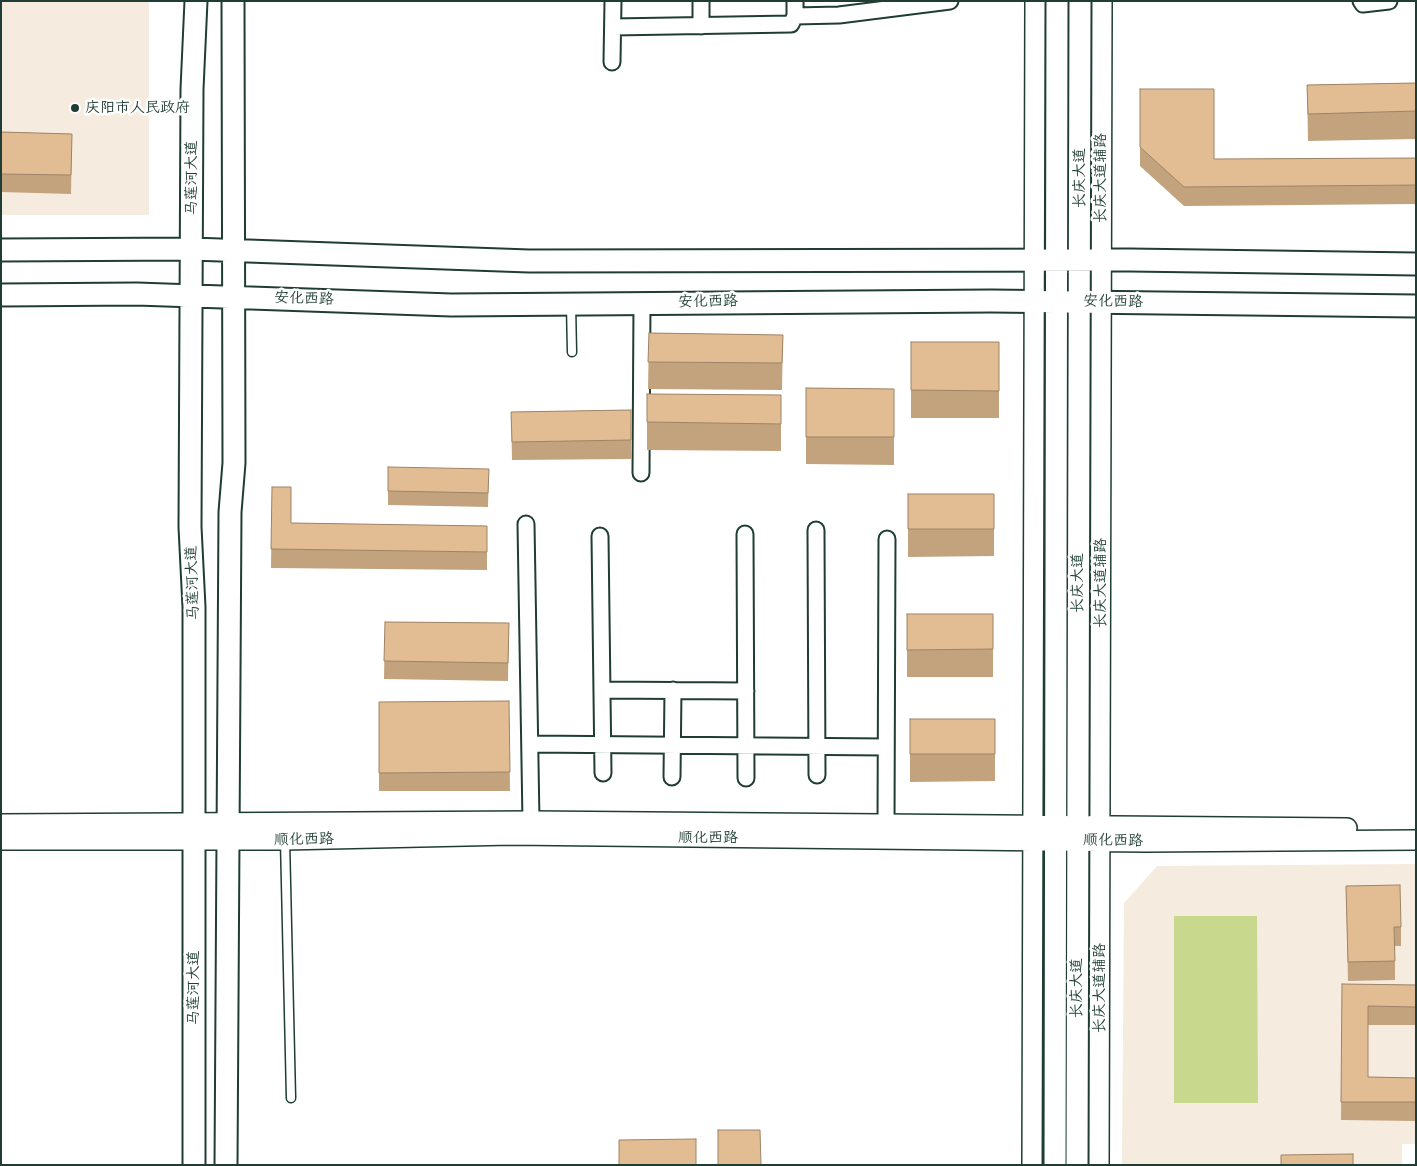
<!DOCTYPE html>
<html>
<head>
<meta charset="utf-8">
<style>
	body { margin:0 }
	#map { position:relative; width:1417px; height:1166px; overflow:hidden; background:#fff; font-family:"Balsamiq Sans",sans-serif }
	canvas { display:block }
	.frame { position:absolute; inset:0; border:2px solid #1f3d34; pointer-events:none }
</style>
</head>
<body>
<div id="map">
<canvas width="1417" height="1166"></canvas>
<div class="frame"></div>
</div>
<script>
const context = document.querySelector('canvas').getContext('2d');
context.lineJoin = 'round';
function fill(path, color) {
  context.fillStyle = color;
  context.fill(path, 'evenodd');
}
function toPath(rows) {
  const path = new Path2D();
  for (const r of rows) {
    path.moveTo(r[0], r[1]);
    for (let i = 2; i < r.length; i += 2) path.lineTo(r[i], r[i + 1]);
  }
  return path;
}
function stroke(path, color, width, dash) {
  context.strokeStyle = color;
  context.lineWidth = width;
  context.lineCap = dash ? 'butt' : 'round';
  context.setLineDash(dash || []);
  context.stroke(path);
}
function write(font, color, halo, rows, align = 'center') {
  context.font = font + ' "Balsamiq Sans","LXGW WenKai TC",sans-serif';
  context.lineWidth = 5;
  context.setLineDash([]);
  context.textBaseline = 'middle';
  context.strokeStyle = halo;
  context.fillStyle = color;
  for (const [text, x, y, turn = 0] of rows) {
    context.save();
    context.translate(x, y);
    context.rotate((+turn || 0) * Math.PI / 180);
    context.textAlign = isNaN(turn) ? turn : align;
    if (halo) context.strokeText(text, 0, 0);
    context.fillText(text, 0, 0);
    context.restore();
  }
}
fill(toPath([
	[1,1,149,1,149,215,1,215],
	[1416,864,1416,1144,1402,1144,1402,1165,1122,1165,1124,903,1157,866]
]), '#f6ebdf');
fill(toPath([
	[1174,916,1257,916,1258,1103,1174,1103]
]), '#c8d98d');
const service = toPath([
	[571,305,572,352],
	[285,840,291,1098]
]);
const minor = toPath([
	[1361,1,1363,4,1389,1],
	[795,16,839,15,950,1],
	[701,26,701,1],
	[613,27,791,24,795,16,795,1],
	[612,62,613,1],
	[641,473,642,303],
	[526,524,531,821],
	[816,530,817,775],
	[745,534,746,778],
	[600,536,603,773],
	[602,690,746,691],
	[530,744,886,747],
	[672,777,673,690],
	[886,824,887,539]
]);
const tertiary = toPath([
	[1,824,531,821,1347,828],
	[1,840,285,840,511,835,1145,842,1416,840],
	[1032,1165,1035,1],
	[1099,1165,1102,1]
]);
const secondary = toPath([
	[1,250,192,249,529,261,1130,260,1416,264],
	[1,295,137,294,451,305,991,301,1416,306],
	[194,1165,194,607,190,527,192,89,196,1],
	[226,1165,230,512,234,463,233,1],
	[1055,1165,1057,1],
	[1077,1165,1080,1]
]);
stroke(service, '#1f3d34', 11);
stroke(minor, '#1f3d34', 19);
stroke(tertiary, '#1f3d34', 22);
stroke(secondary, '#1f3d34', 25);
stroke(service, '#fff', 8);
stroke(minor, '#fff', 15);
stroke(tertiary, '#fff', 19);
stroke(secondary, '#fff', 21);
fill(toPath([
	[1416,83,1416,139,1308,141,1307,85],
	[1140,89,1214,159,1416,158,1416,204,1184,206,1140,166],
	[1,132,72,134,71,194,1,192],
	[649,333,783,335,782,390,648,389],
	[911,342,999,342,999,418,911,418],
	[806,388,894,389,894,465,806,464],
	[647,394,781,395,781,451,647,450],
	[631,410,631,459,512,460,511,412],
	[489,469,488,507,388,505,388,491],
	[272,487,291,523,487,526,487,570,271,568],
	[908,494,994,494,994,556,908,557],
	[907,614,993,614,993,677,907,677],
	[385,622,509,623,508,681,384,679],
	[509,701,510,791,379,791,379,702],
	[910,719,995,719,995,781,910,782],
	[1346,886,1401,927,1401,946,1395,946,1395,980,1348,981],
	[1342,984,1416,985,1416,1025,1368,1025,1368,1077,1416,1078,1416,1121,1341,1120]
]), '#c2a37e');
const building = toPath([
	[1416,83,1416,111,1308,114,1307,85,1416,83],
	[1140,89,1214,89,1214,159,1416,158,1416,185,1184,187,1140,147,1140,89],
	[1,132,72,134,71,175,1,174,1,132],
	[649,333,783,335,782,363,648,362,649,333],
	[911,342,999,342,999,391,911,390,911,342],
	[806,388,894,389,894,437,806,437,806,388],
	[647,394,781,395,781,424,647,422,647,394],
	[631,410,631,440,512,442,511,412,631,410],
	[388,467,489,469,488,493,388,491,388,467],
	[272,487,291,487,291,523,487,526,487,552,271,549,272,487],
	[908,494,994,494,994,529,908,529,908,494],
	[907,614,993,614,993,649,907,650,907,614],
	[385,622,509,623,508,663,384,661,385,622],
	[509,701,510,772,379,773,379,702,509,701],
	[910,719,995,719,995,754,910,754,910,719],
	[1400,885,1401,927,1394,927,1395,961,1348,962,1346,886,1400,885],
	[1342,984,1416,985,1416,1007,1368,1006,1368,1077,1416,1078,1416,1102,1341,1102,1342,984],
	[718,1130,760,1130,761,1165,718,1165,718,1130],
	[696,1139,696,1165,619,1165,619,1140,696,1139],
	[1353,1154,1353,1165,1281,1165,1281,1155,1353,1154]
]);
fill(building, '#e2bd93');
stroke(building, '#9e8467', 1);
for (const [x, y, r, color] of [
	[75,108,5,"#1f3d34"]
]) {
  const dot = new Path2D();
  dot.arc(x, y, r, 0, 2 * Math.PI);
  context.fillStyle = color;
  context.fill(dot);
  stroke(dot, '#fff', 2);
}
write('15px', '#1f3d34', '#fff', [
	["庆阳市人民政府",85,108]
], 'left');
write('15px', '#1f3d34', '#fff', [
	["马莲河大道",192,178,-90],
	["长庆大道",1080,178,-90],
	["长庆大道辅路",1101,178,-90],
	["安化西路",304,299,2],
	["安化西路",708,302,-1],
	["安化西路",1113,302,1],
	["马莲河大道",193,583,-92],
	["长庆大道",1078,583,-90],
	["长庆大道辅路",1101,583,-90],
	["顺化西路",708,838],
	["顺化西路",304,840,-1],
	["顺化西路",1113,841,1],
	["马莲河大道",194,988,-90],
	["长庆大道",1077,988,-90],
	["长庆大道辅路",1100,988,-90]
]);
</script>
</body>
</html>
